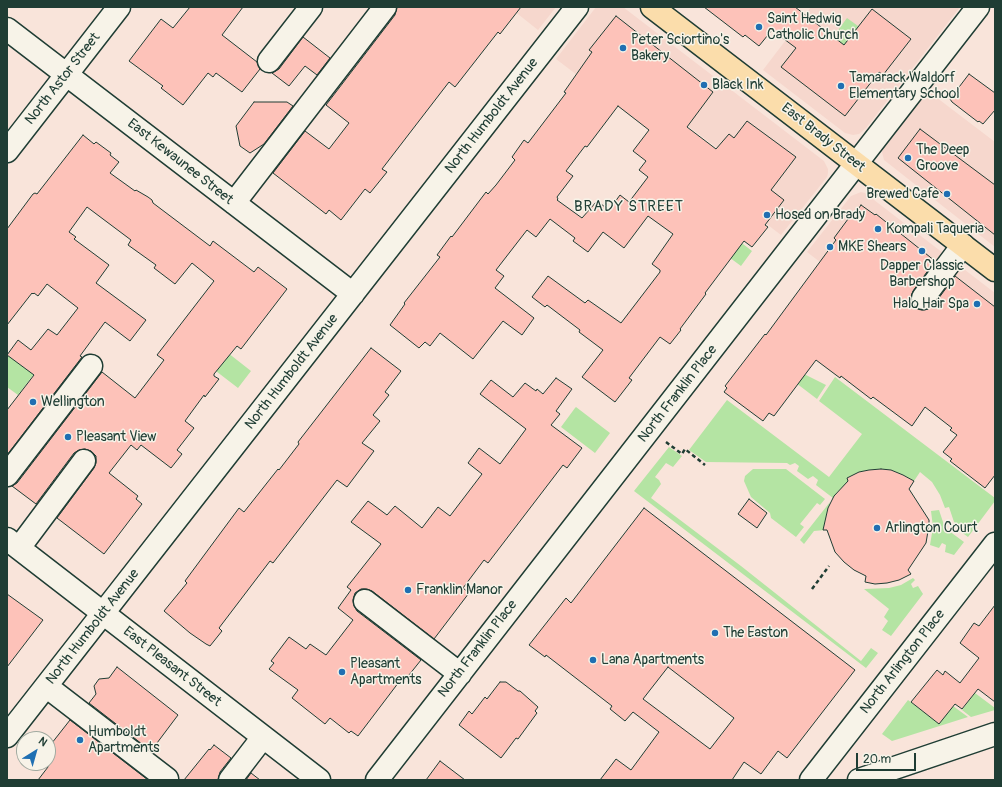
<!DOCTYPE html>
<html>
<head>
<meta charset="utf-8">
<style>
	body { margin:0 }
	#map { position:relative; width:1002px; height:787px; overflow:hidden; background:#f9e4da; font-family:Pangolin,sans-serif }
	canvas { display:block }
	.frame { position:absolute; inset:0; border:8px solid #1f3d34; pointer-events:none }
	.north { position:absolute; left:16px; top:731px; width:40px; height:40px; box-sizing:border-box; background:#f7f3e8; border:1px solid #a1aaa0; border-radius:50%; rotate:37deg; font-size:11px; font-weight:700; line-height:16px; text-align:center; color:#1f3d34 }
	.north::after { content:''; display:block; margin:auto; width:14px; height:18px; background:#1f6fb2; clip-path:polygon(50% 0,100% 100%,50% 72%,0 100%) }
	.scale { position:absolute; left:856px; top:753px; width:60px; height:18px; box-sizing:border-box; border:2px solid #1f3d34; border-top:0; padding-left:5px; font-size:12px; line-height:14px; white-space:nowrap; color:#1f3d34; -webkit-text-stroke:3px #f7f3e8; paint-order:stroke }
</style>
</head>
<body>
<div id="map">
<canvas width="1002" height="787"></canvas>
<div class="frame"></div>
<div class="north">N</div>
<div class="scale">20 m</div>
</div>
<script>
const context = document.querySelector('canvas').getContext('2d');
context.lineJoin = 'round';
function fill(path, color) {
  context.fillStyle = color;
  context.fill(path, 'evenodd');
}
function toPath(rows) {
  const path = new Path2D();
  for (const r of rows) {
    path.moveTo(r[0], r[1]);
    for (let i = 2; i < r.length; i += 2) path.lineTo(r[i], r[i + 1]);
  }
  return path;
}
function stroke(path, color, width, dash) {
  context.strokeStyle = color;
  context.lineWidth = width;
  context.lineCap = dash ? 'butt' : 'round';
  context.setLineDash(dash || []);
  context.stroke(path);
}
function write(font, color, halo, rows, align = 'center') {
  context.font = font + ' Pangolin,sans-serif';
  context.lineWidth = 3;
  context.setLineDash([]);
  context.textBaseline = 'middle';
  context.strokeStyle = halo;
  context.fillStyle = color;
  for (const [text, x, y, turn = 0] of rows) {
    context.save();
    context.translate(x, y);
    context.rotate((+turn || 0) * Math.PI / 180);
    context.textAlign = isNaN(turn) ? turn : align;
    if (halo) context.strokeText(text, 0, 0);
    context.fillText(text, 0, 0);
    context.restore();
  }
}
fill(toPath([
	[509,7,556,7,538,30],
	[596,7,623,7,824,161,828,169,828,173,827,177,781,235,718,187,736,162,685,124,669,145,556,59],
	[811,7,960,7,866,128,859,134,853,135,845,133,763,70],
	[928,91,995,142,995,247,884,160,882,152,884,147],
	[861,192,865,193,995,293,995,397,807,252,851,196]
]), '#f6d7cd');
fill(toPath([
	[847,18,858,26,851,51,833,37],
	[726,231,752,251,741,266,711,244],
	[182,345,223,349,251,371,238,388],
	[7,355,34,374,18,395,7,387],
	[802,373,826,385,817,399,796,383],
	[835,377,995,498,995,501,968,537,960,531,962,528,954,522,949,507,945,508,940,495,932,482,920,472,914,481,903,475,891,470,881,469,869,470,859,472,847,478,849,482,837,492,833,498,816,485,818,480,813,476,808,479,797,471,799,466,795,463,790,465,787,463,706,462,689,450,727,400,829,477,862,434,819,401],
	[576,407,610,433,595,453,561,427,575,408],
	[669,447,682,456,673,467,666,463,655,477,659,480,661,484,651,498,741,566,861,661,871,648,878,653,866,668,634,491],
	[753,469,786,469,825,499,820,505,817,503,800,524,804,527,796,537,771,518,770,513,751,497,744,481,745,476],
	[830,502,826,516,825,530,814,531,804,544,800,540],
	[939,510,945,528,964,542,954,555,945,552,946,545,942,543,939,548,930,545,933,527,931,511],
	[913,578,915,580,911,584,913,588,918,586,923,594,891,636,882,630,888,621,884,617,889,609,864,589,889,588,901,585],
	[975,693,995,708,995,710,971,717,962,710],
	[908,700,939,724,953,706,968,717,892,741,882,734]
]), '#b4e4a3');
const building = toPath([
	[190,7,243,7,222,35,257,62,260,69,242,92,216,73,213,77,208,73,183,105,161,88,163,86,129,61,161,19,173,28,190,7],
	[397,7,521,7,500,34,498,32,455,87,449,82,382,169,387,172,370,193,365,189,341,220,329,210,326,214,273,173,305,131,329,149,349,123,326,105,395,15,397,7],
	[704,7,795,7,844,45,872,9,911,39,883,75,879,72,845,116,781,67,796,48,772,30,759,46,745,35,743,37,704,7],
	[616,16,713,92,687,127,716,149,729,134,734,138,747,121,796,157,771,190,784,200,765,225,768,227,752,247,744,241,705,293,706,294,680,329,681,330,670,344,660,337,629,378,632,380,615,402,582,377,603,350,579,332,580,330,547,305,545,307,532,297,548,276,585,303,588,300,621,323,660,272,660,270,652,264,673,234,648,216,624,248,603,232,588,252,573,241,575,238,550,219,536,237,527,230,496,270,504,276,495,288,534,318,522,335,503,321,473,359,440,333,430,346,425,342,419,348,390,325,405,304,404,303,440,257,437,255,451,236,452,237,486,192,488,194,496,185,515,160,512,157,524,140,528,143,566,93,564,92,592,52,589,50,616,16],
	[618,106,649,130,633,151,646,161,639,170,648,177,629,202,620,195,609,210,597,201,582,218,557,200,558,199,557,197,573,176,566,171,585,146,587,147,618,106],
	[303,37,330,58,317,75,305,66,289,86,272,73,279,69,303,37],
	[969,74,995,93,995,110,983,124,979,121,978,122,952,102,950,99,969,74],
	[254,102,287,102,293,106,264,144,250,153,240,146,236,126,254,102],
	[920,129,995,185,995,235,898,158,920,129],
	[83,135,94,144,96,142,111,153,110,155,119,162,110,173,135,191,136,190,148,197,152,200,153,203,210,246,213,241,254,272,258,267,287,289,241,349,237,346,214,374,214,376,219,379,205,397,204,395,185,421,194,428,177,450,182,454,171,468,141,445,137,450,131,445,109,473,138,496,136,499,142,504,104,554,57,518,94,468,96,463,96,456,91,451,85,449,79,450,74,453,36,504,12,486,17,483,102,372,135,398,164,360,157,355,214,281,192,263,175,284,154,268,156,265,128,245,131,240,87,207,69,232,76,237,74,239,109,265,96,283,146,320,130,341,105,322,80,356,82,357,7,455,7,410,34,375,7,355,18,340,31,350,48,329,57,335,78,308,47,284,38,296,34,293,33,294,32,293,7,325,7,229,33,194,35,193,37,194,83,135],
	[861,205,875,215,876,214,935,261,913,291,911,297,912,303,915,308,922,310,928,309,933,306,955,276,995,307,995,475,985,488,950,461,952,459,943,452,957,435,950,430,952,428,925,407,912,426,873,397,871,399,841,376,840,378,816,360,774,416,769,413,763,421,724,392,727,388,725,386,765,334,766,335,836,240,834,238,851,215,853,217,861,205],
	[371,348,401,371,385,392,389,395,373,415,380,421,362,443,374,451,347,487,337,480,273,563,270,561,219,628,222,631,210,646,206,644,190,633,164,611,187,583,185,581,239,508,244,512,278,469,279,470,299,444,298,442,371,348],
	[556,378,572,389,556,411,560,414,551,425,582,448,567,468,563,465,488,563,484,560,463,588,469,593,434,639,372,591,367,589,361,589,355,593,353,600,354,606,357,611,421,660,405,680,402,678,358,736,351,731,349,733,330,718,325,724,292,698,298,690,269,669,274,663,271,661,289,637,306,649,310,644,326,655,353,620,338,608,351,590,347,587,381,544,351,522,368,501,387,515,395,506,422,528,438,507,450,516,482,474,468,463,479,448,500,464,526,429,480,394,491,380,513,397,525,383,536,391,537,389,543,394,556,378],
	[881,469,891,470,903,475,914,481,909,489,929,520,929,525,926,543,908,570,911,574,899,580,887,583,875,584,865,582,866,576,854,570,844,562,835,552,827,530,823,530,828,508,834,496,848,481,847,478,859,472,869,470,881,469],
	[749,499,767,513,757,528,738,514,749,499],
	[644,508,855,670,787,758,778,751,761,774,744,762,732,780,600,780,616,759,631,770,659,732,633,712,625,721,610,709,612,706,546,655,545,657,529,645,566,598,571,603,644,508],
	[668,667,734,718,710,749,643,699,668,667],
	[7,594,43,620,7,667,7,594],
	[995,605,995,702,978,689,962,709,955,704,939,724,911,702,937,670,943,675,945,671,960,683,979,658,960,643,974,623,979,626,995,605],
	[117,667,178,715,151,751,89,703,96,694,94,686,99,679,109,678,117,667],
	[500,682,506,682,518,691,520,691,538,707,535,711,537,713,518,739,516,738,501,758,459,725,469,711,472,714,485,697,487,699,500,682],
	[70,720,148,780,38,780,48,767,48,748,70,720],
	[214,745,231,758,220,772,218,780,184,780,209,749,210,750,214,745],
	[440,761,465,780,426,780,440,761],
	[251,773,260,780,246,780,251,773]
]);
fill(building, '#fdc2b9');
stroke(building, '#1f3d34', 1);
const minor = toPath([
	[7,29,353,294],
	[269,61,311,7],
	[7,151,119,7],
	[234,203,385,7],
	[923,298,963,245],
	[7,475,91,366],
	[7,539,319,780],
	[19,548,84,461],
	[365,601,460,674],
	[46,686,167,779],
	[7,736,577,7],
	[230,780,263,737],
	[377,780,978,7],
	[811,780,995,544],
	[859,780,995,734]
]);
const major = toPath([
	[652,7,995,270]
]);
stroke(minor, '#1f3d34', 25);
stroke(major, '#1f3d34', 25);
stroke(toPath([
	[666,442,682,454,685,449,705,465],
	[812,589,829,566]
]), '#1f3d34', 2.5, [4, 3]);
stroke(minor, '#f7f3e8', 22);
stroke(major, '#fbddab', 22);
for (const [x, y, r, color] of [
	[759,27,4,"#1f6fb2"],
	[623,48,4,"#1f6fb2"],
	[704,85,4,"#1f6fb2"],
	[841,86,4,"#1f6fb2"],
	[908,158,4,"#1f6fb2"],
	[947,194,4,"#1f6fb2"],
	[767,215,4,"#1f6fb2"],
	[878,229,4,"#1f6fb2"],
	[830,247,4,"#1f6fb2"],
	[922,251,4,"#1f6fb2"],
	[977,304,4,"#1f6fb2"],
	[33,402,4,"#1f6fb2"],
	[68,437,4,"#1f6fb2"],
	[877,528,4,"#1f6fb2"],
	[408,590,4,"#1f6fb2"],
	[715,633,4,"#1f6fb2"],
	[593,660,4,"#1f6fb2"],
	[342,672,4,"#1f6fb2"],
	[80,740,4,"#1f6fb2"]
]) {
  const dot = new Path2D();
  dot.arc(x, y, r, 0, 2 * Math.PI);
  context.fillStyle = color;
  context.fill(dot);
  stroke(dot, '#f7f3e8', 1.5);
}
write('14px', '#1f3d34', '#f7f3e8', [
	["Saint Hedwig",767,19],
	["Catholic Church",767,35],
	["Peter Sciortino's",631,40],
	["Bakery",631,56],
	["Tamarack Waldorf",849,78],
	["Elementary School",849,94],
	["Black Ink",712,85],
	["The Deep",916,150],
	["Groove",916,166],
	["Brewed Cafe",939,194,"right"],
	["Hosed on Brady",775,215],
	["Kompali Taqueria",886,229],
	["MKE Shears",838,247],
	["Dapper Classic",922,266,"center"],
	["Barbershop",922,282,"center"],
	["Halo Hair Spa",969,304,"right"],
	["Wellington",41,402],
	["Pleasant View",76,437],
	["Arlington Court",885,528],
	["Franklin Manor",416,590],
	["The Easton",723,633],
	["Lana Apartments",601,660],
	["Pleasant",350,664],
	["Apartments",350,680],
	["Humboldt",88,732],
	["Apartments",88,748]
], 'left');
write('14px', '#1f3d34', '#f7f3e8', [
	["North Astor Street",63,79,-52],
	["North Humboldt Avenue",492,116,-52],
	["East Brady Street",823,138,38],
	["East Kewaunee Street",180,162,38],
	["North Humboldt Avenue",292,372,-52],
	["North Franklin Place",678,394,-52],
	["North Humboldt Avenue",93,627,-52],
	["North Franklin Place",478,649,-52],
	["North Arlington Place",903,662,-52],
	["East Pleasant Street",172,667,38]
]);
context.letterSpacing = '1px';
write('15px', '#1f3d34', '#f7f3e8', [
	["BRADY STREET",629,207]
]);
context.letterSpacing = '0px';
</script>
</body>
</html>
